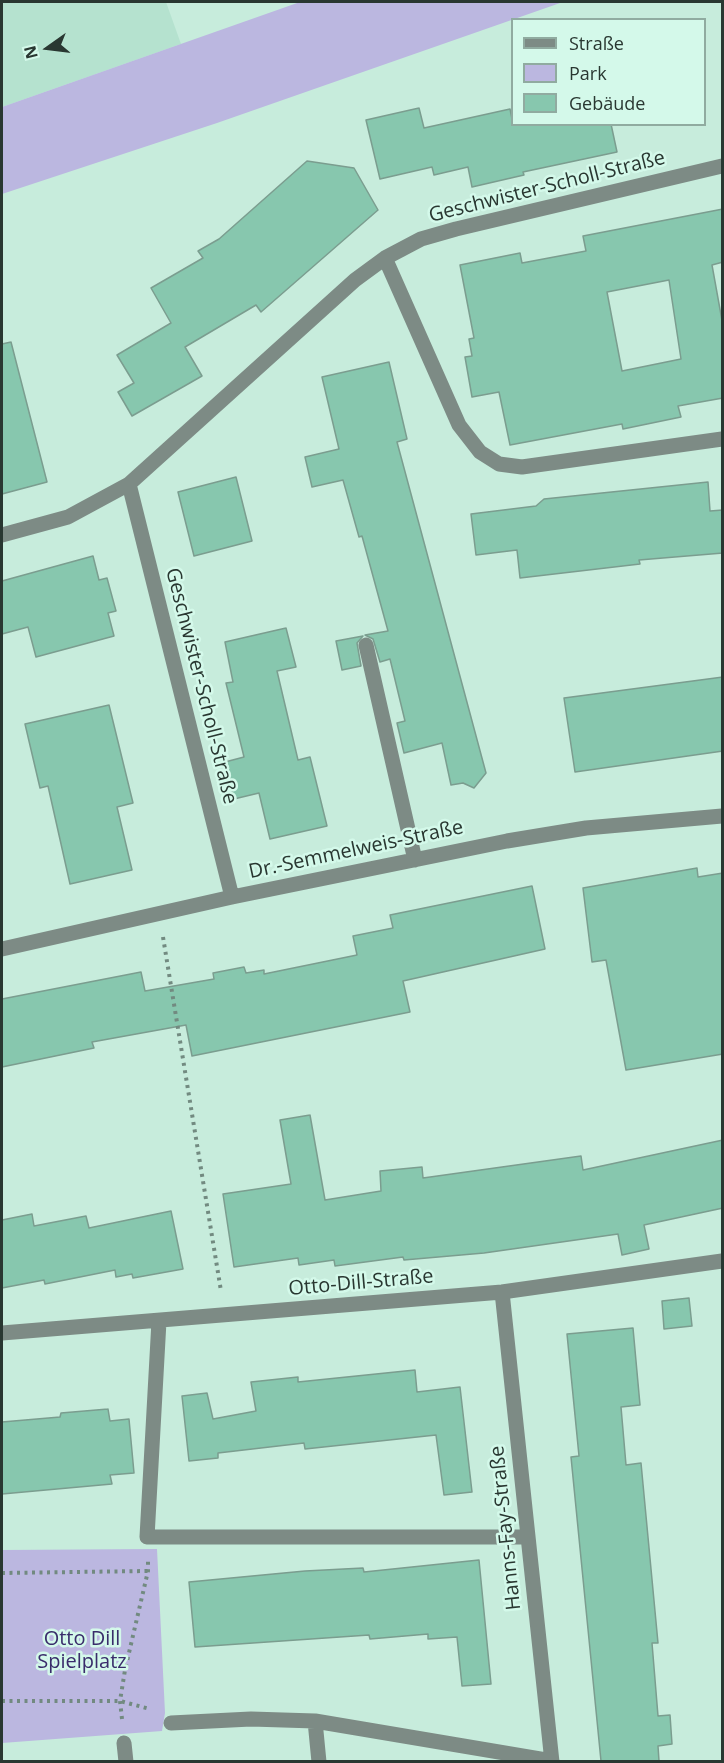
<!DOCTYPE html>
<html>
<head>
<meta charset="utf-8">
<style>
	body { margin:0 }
	#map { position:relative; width:724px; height:1763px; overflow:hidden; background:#c7ecdc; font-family:"Open Sans",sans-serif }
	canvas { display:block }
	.frame { position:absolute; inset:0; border:3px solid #293731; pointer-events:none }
	.legend { position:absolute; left:511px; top:18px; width:195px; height:108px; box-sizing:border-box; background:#d4f9ea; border:2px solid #90aba0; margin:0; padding:8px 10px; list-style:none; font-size:18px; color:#293731 }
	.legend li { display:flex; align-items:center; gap:12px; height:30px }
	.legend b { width:30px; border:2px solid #90aba0 }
	.north { position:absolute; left:18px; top:18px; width:60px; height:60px; -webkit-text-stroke:4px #d4f9ea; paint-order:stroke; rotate:256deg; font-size:16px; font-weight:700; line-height:24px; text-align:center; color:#293731 }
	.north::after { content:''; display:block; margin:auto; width:21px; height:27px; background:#293731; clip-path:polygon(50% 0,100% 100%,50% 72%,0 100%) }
</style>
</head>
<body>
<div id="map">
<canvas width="724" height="1763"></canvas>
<div class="frame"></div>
<ul class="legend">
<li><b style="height:8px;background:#7d8b85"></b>Straße</li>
<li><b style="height:16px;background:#bbb7e0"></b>Park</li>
<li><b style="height:16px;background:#87c7ae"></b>Gebäude</li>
</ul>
<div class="north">N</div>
</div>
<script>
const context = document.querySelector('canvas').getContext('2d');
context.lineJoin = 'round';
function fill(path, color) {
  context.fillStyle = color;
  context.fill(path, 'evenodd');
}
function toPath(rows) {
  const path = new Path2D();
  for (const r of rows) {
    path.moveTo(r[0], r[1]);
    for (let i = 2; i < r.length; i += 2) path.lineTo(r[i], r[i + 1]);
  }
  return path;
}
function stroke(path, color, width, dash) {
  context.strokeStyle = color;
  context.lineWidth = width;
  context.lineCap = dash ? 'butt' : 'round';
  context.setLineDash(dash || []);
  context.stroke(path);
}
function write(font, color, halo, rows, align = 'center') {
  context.font = font + ' "Open Sans",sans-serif';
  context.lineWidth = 5;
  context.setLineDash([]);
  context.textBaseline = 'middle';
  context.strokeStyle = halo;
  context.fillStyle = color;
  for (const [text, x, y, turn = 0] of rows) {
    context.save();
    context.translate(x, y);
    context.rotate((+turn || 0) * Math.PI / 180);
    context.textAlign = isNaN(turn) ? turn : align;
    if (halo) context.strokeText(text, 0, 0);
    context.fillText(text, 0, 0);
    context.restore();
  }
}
fill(toPath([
	[2,2,166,2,181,44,2,107]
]), '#b5e2cf');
fill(toPath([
	[300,2,563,2,217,123,2,194,2,107],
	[157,1549,165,1713,162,1731,2,1743,2,1550]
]), '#bbb7e0');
const building = toPath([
	[419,108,424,128,510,109,513,124,611,124,617,152,523,172,524,175,472,187,468,167,434,175,432,167,380,179,366,120,419,108],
	[307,161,354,168,378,210,261,312,256,305,185,347,202,376,132,416,118,392,134,383,117,355,171,323,151,288,203,258,198,251,219,239,307,161],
	[723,209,723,262,712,265,723,326,723,398,678,406,681,417,623,429,622,424,510,445,499,392,472,397,465,357,472,356,469,339,474,338,460,265,520,253,522,263,586,251,583,236,723,209],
	[669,280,681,359,622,371,607,292,669,280],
	[11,342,47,482,2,494,2,344,11,342],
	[389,362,407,439,397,442,486,773,474,788,463,783,451,785,442,743,404,753,397,723,405,721,390,659,380,662,373,639,365,635,388,631,362,536,359,537,343,480,312,487,305,457,339,449,322,377,389,362],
	[236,477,252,541,194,556,178,492,236,477],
	[708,482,710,511,723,510,723,553,639,560,640,564,520,578,517,550,476,555,471,514,536,506,544,499,708,482],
	[93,556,99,580,107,578,116,611,108,613,114,636,36,657,28,627,2,634,2,581,93,556],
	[286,628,296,667,277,671,298,760,310,757,327,826,270,839,259,793,234,799,225,762,244,757,226,683,233,682,225,642,286,628],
	[363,636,357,643,361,666,342,670,336,641,363,636],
	[723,677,723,751,575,772,564,698,723,677],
	[109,705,133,803,117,807,132,870,70,884,48,786,40,788,25,724,109,705],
	[697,868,698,877,723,873,723,1054,626,1070,606,960,592,962,583,888,697,868],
	[532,886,545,949,403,981,410,1012,192,1056,186,1025,92,1042,94,1048,2,1067,2,999,141,972,145,991,214,979,213,973,244,967,246,973,264,970,264,974,357,955,353,936,393,928,390,915,532,886],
	[310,1115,325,1200,381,1191,380,1171,422,1167,423,1178,581,1156,583,1170,723,1140,723,1208,644,1225,649,1249,622,1255,618,1234,484,1253,404,1260,403,1257,335,1266,334,1260,299,1265,298,1258,234,1267,223,1194,291,1184,280,1120,310,1115],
	[171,1211,183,1269,133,1278,132,1274,116,1277,115,1270,45,1284,44,1280,2,1288,2,1220,32,1214,34,1226,86,1216,89,1228,171,1211],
	[689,1298,692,1326,664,1329,662,1301,689,1298],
	[633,1328,640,1405,621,1407,626,1465,641,1463,658,1643,652,1643,658,1716,670,1715,672,1744,658,1746,659,1761,601,1761,571,1457,579,1456,567,1334,633,1328],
	[415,1370,417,1392,460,1387,472,1492,444,1495,436,1435,305,1449,304,1443,218,1453,218,1458,189,1461,182,1396,207,1393,213,1419,256,1411,251,1382,298,1377,298,1382,415,1370],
	[108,1409,110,1421,129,1419,134,1473,110,1475,112,1484,2,1494,2,1422,60,1417,61,1413,108,1409],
	[479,1560,491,1684,462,1686,457,1637,428,1639,428,1634,370,1639,369,1635,195,1647,189,1582,305,1571,363,1568,364,1572,479,1560]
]);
fill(building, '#87c7ae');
stroke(building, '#7b9d8f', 1.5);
stroke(toPath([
	[163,937,221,1291],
	[2,1573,148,1571],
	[2,1701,120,1701,150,1709],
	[122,1719,120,1701,125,1670,148,1571,148,1561]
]), '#728a80', 4, [3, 4.5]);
stroke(toPath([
	[385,258,459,425,480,452,499,464,522,467,722,439],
	[129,484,232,897],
	[2,535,68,517,129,484,355,280,385,258,421,239,456,229,722,166],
	[366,645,415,860],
	[2,949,232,897,507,841,586,828,722,816],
	[502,1292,552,1762],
	[159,1321,147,1537,528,1537],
	[2,1333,502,1292,722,1261],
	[315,1721,319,1762],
	[171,1723,251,1719,315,1721,552,1761],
	[124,1743,126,1762]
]), '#7d8b85', 15);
write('20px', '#293731', '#d4f9ea', [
	["Geschwister-Scholl-Straße",547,187,-14],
	["Geschwister-Scholl-Straße",201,686,76],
	["Dr.-Semmelweis-Straße",356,850,-12],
	["Otto-Dill-Straße",361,1283,-5],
	["Hanns-Fay-Straße",506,1528,-96]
]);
write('20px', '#392c6b', '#d4f9ea', [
	["Otto Dill",82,1639],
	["Spielplatz",82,1662]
]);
</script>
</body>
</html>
